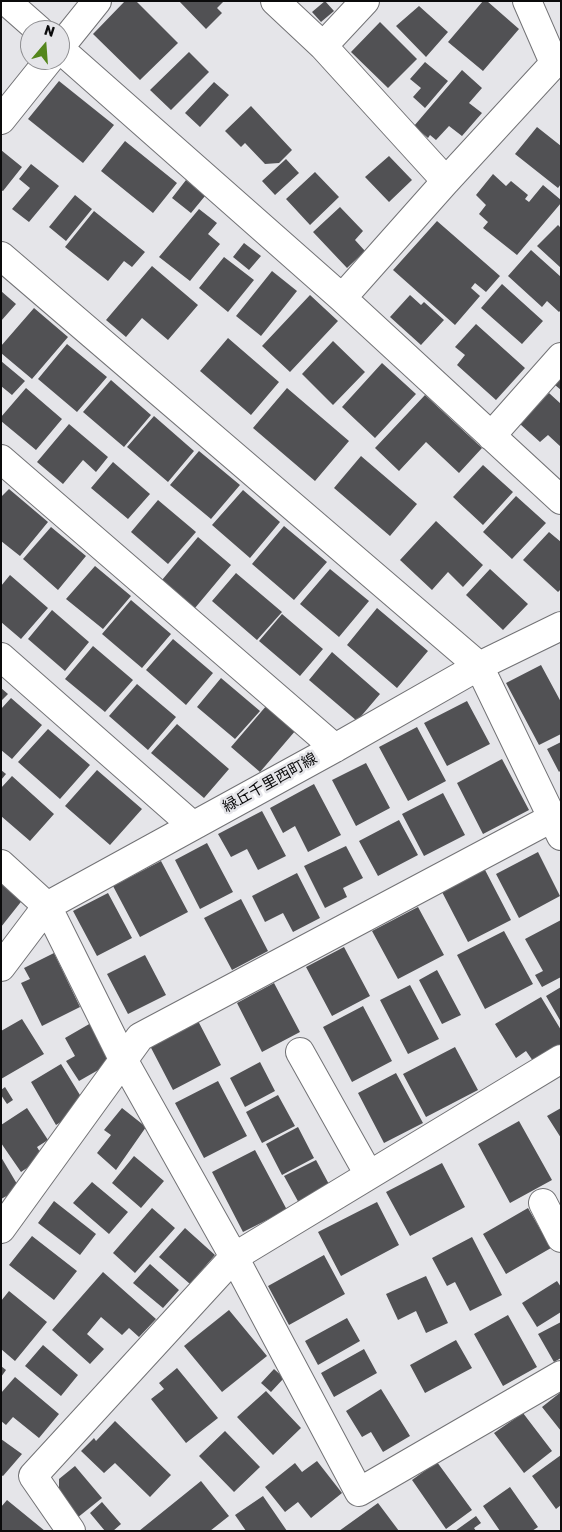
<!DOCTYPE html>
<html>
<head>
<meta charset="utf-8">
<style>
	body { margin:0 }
	#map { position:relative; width:562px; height:1532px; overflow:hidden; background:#e5e5e9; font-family:Rubik,sans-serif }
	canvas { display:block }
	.frame { position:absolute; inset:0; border:2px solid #0b0b0c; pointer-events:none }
	.north { position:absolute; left:20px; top:20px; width:50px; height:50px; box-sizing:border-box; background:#e5e5e9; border:1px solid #8e8e91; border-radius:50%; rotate:18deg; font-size:14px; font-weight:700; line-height:20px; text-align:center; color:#0b0b0c }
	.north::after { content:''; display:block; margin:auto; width:18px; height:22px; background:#54861c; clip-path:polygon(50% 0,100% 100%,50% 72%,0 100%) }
</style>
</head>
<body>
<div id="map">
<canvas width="562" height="1532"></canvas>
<div class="frame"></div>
<div class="north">N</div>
</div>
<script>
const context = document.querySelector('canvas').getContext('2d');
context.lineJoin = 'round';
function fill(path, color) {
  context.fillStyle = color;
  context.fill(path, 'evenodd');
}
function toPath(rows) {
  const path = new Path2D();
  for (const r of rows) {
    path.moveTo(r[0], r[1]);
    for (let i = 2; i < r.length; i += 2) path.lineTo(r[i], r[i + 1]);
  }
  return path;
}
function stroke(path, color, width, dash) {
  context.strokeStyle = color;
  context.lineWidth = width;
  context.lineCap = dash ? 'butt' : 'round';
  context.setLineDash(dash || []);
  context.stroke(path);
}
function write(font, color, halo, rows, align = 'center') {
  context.font = font + ' Rubik,"Noto Sans JP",sans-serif';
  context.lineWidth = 5;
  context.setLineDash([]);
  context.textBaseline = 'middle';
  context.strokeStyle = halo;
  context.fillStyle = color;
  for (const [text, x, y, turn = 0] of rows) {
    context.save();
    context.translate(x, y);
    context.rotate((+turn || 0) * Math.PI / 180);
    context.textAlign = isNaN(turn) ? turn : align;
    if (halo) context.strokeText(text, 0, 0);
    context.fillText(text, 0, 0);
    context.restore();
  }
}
fill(toPath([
	[125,1,136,1,178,43,140,80,93,34],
	[179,1,224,1,217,8,222,13,206,29],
	[325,1,334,11,321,22,312,12],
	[483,1,487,1,519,29,483,71,448,42],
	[419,6,448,32,426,57,396,26],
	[380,22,417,59,388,88,351,52],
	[189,52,209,72,171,110,150,90],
	[425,62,448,81,425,108,413,97,421,88,410,79],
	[462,70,482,88,469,103,482,113,462,136,449,126,436,140,430,135,428,138,414,126],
	[59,81,114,125,83,163,28,119],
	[214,82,229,95,200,127,185,113],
	[251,106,292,150,279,163,265,164,245,143,241,147,225,131],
	[537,127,561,146,561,184,558,188,515,154],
	[125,141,177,183,153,213,101,171],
	[1,150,22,167,3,191,1,190],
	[389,156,412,180,389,202,365,177],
	[286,159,299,173,275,195,262,181],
	[31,164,59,186,29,222,12,209,30,188,19,179],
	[315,172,339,197,310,225,286,199],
	[493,174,506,186,511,181,528,195,525,199,529,202,543,185,561,200,561,203,517,255,483,228,488,222,479,214,486,205,476,195],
	[186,180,205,196,191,213,172,198],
	[75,195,92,209,66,241,49,227],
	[340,207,363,231,355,240,365,251,347,268,313,232],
	[199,209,217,223,208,234,220,244,190,281,159,257],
	[94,211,145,252,132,267,124,261,108,281,65,247],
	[437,221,500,276,486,292,475,283,471,288,480,296,455,325,393,270],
	[558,225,561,228,561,268,537,246],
	[244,243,261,256,249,270,233,257],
	[531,250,561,277,561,310,559,312,547,301,542,307,508,276],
	[224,257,254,280,228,312,199,288],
	[152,266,198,305,168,340,142,318,126,337,106,320],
	[272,271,297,291,261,336,236,316],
	[502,284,543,321,522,344,481,308],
	[1,291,16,304,1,321],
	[310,295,338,321,290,372,262,346],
	[410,295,421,305,424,302,444,320,421,345,390,317],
	[34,308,68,337,32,379,1,353,1,346],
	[476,324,525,368,496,400,457,365,465,355,455,347],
	[228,338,279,382,251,415,200,371],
	[333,341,365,372,333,405,302,374],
	[67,344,107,377,77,412,38,379],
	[1,361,25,381,12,395,1,386],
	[382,363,416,394,375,438,342,407],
	[561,379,561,390,555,385],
	[111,380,151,415,124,447,83,412],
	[26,388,62,419,36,450,1,421,1,417],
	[287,388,349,441,315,481,253,428],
	[549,393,561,404,561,447,548,435,540,442,520,424],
	[425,395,482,448,459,473,426,442,399,471,375,448],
	[154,416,194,451,168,482,127,447],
	[69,424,108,457,96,472,83,460,63,484,37,462],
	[199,451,240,485,211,519,170,485],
	[361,456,417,504,390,536,334,488],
	[113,462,150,494,128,519,91,488],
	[483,465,513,492,483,525,453,497],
	[9,489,48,522,20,556,1,541,1,497],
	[243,490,280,522,250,558,212,525],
	[516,496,546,523,512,559,483,532],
	[158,500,196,532,168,564,131,532],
	[436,521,483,565,463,587,448,572,432,590,400,560],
	[284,526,327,562,294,600,252,564],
	[51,527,86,556,58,590,23,559],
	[549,532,561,542,561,589,558,592,523,560],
	[198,537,231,565,195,608,162,580],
	[95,566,131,596,103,629,66,599],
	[330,569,369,601,339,637,300,604],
	[490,569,528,604,503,630,466,595],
	[236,573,282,612,257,640,212,601],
	[10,575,48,608,21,639,1,622,1,586],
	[131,600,171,634,142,668,102,634],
	[377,608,428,651,397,688,347,645],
	[52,610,89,642,65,671,28,639],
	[282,614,323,649,300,676,259,641],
	[173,639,213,673,186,705,146,670],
	[93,646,133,680,105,712,65,679],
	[332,652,380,694,357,721,309,680],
	[541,665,561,702,561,734,539,745,506,683],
	[221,678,260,711,235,739,197,707],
	[137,684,176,717,148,750,109,716],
	[1,688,8,694,1,701],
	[11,698,42,725,12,759,1,750,1,709],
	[467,701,490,744,447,766,424,723],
	[267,705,296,730,260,772,231,747],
	[177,724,229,769,204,798,151,753],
	[417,727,446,781,408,801,379,747],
	[48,729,90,765,60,799,18,762],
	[561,742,561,770,559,772,547,749],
	[502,759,529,810,483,834,457,783],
	[366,763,390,808,356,826,332,780],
	[1,770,6,774,1,780],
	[97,770,142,809,110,845,65,806],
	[12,776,54,814,30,841,1,816,1,788],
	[314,784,341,835,308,852,295,826,283,833,270,808],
	[443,793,465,835,424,856,402,814],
	[262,811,286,856,258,870,247,849,231,857,218,834],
	[399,820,418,855,378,876,359,841],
	[207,843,233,892,200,909,175,860],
	[346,846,363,878,343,888,347,897,325,908,304,866],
	[538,852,560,896,519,918,496,874],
	[161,861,188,912,140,937,113,886],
	[484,868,511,920,468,942,441,890],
	[297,873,320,918,293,932,283,913,265,922,252,896],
	[1,880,24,898,1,927],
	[108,893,132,938,97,956,73,911],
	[241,899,268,951,232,970,204,918],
	[418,907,444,955,398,979,372,931],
	[561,920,561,977,542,987,535,975,543,971,525,939],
	[504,931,533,984,485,1009,457,955],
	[344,947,370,996,332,1016,306,967],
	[54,953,80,1007,42,1026,21,983,30,979,24,968],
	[145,955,166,995,128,1014,107,974],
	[437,970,461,1015,442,1024,419,980],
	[274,983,300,1032,262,1052,237,1003],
	[410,985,439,1039,408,1054,380,1000],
	[561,987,561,1022,546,996],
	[541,997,561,1030,561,1045,533,1061,526,1051,516,1058,495,1024],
	[363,1006,392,1061,352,1082,323,1027],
	[196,1017,221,1065,173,1090,148,1042],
	[22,1019,44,1054,1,1079,1,1031],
	[91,1023,114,1061,79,1081,66,1061,75,1056,65,1038],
	[455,1047,478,1090,426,1117,403,1074],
	[260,1062,275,1091,245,1107,230,1078],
	[61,1064,83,1100,80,1110,56,1125,31,1082],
	[396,1073,423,1123,384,1143,358,1093],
	[218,1081,247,1136,204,1158,175,1103],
	[5,1087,13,1100,7,1104,1,1095,1,1090],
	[278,1095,295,1126,262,1143,246,1112],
	[27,1108,48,1140,37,1147,43,1157,21,1172,1,1143,1,1125],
	[122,1108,146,1127,116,1170,97,1153,111,1135,104,1130],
	[561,1108,561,1138,547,1116],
	[519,1121,552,1180,510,1203,478,1144],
	[298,1127,314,1158,282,1175,266,1144],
	[255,1150,287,1210,243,1232,212,1172],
	[134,1156,164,1181,141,1208,112,1183],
	[1,1157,20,1189,1,1199],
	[316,1160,331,1188,300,1205,284,1176],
	[442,1163,465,1207,410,1236,386,1192],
	[92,1182,128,1212,109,1234,73,1203],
	[54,1201,96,1234,80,1255,38,1223],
	[377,1202,399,1245,341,1276,318,1232],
	[152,1208,175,1228,135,1273,113,1253],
	[528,1208,551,1248,506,1274,483,1234],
	[185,1228,215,1255,190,1284,159,1257],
	[32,1236,77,1271,54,1300,9,1265],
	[472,1237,502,1295,470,1311,455,1282,447,1286,432,1258],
	[324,1255,345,1294,289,1325,268,1286],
	[150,1264,179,1290,163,1308,133,1283],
	[103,1272,156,1319,139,1337,129,1328,122,1335,101,1317,87,1334,104,1349,90,1364,52,1330],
	[426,1276,448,1323,426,1333,416,1311,398,1320,386,1294],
	[557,1281,561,1287,561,1312,537,1327,522,1303],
	[9,1291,47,1322,15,1361,1,1349,1,1301],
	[229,1310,267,1356,222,1392,184,1346],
	[508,1315,537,1367,503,1386,474,1334],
	[347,1318,360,1341,318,1365,305,1341],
	[561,1322,561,1358,554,1362,538,1334],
	[456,1340,472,1368,425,1393,410,1365],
	[43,1345,78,1375,61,1396,25,1366],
	[364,1349,377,1373,334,1397,321,1373],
	[1,1366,6,1370,1,1377],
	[177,1368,218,1418,186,1443,151,1399,164,1389,159,1383],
	[274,1369,284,1378,271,1392,261,1383],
	[15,1377,59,1414,39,1438,13,1417,6,1425,1,1421,1,1393],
	[381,1389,410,1436,383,1452,371,1432,362,1437,346,1411],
	[266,1391,301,1428,273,1455,237,1417],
	[561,1392,561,1431,542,1407],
	[523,1413,552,1451,524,1473,494,1433],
	[115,1421,171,1475,150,1497,115,1463,104,1473,81,1451,94,1438,96,1441],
	[225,1431,260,1467,234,1492,199,1456],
	[1,1439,22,1454,3,1476,1,1475],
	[561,1455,561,1505,556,1509,532,1476],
	[317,1461,342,1493,311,1518,298,1502,285,1512,265,1487,295,1463,302,1472],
	[437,1462,472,1510,446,1529,412,1480],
	[75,1466,102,1498,77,1518,59,1496,59,1479],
	[201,1481,229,1516,210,1531,139,1531],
	[510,1487,538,1527,532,1531,500,1531,483,1506],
	[263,1496,287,1531,246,1531,235,1515],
	[7,1500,45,1531,1,1531,1,1507],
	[102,1502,121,1524,113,1531,105,1531,90,1513],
	[378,1503,399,1531,339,1531],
	[476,1516,481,1523,474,1528,476,1531,455,1531]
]), '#515154');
const minor = toPath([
	[6,1,39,30],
	[275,1,323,46,446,181,561,56],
	[527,1,554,63],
	[323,46,365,1],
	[60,47,97,1],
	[60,49,342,298,561,500],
	[1,120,49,60],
	[1,256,479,666,561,836],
	[342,298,446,181],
	[491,436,561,357],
	[1,459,335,748],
	[1,657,192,825],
	[1,864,47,906,124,1061,234,1257,359,1492,561,1375],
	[1,967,47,906,335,748,479,666,561,626],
	[300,1052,369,1175],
	[543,1203,561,1238],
	[1,1229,140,1037,552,818],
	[71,1531,33,1476,234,1257,561,1059]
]);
stroke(minor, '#727275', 30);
stroke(minor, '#fff', 28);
write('15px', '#0b0b0c', '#e5e5e9', [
	["緑丘千里西町線",270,783,-29]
]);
</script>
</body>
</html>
